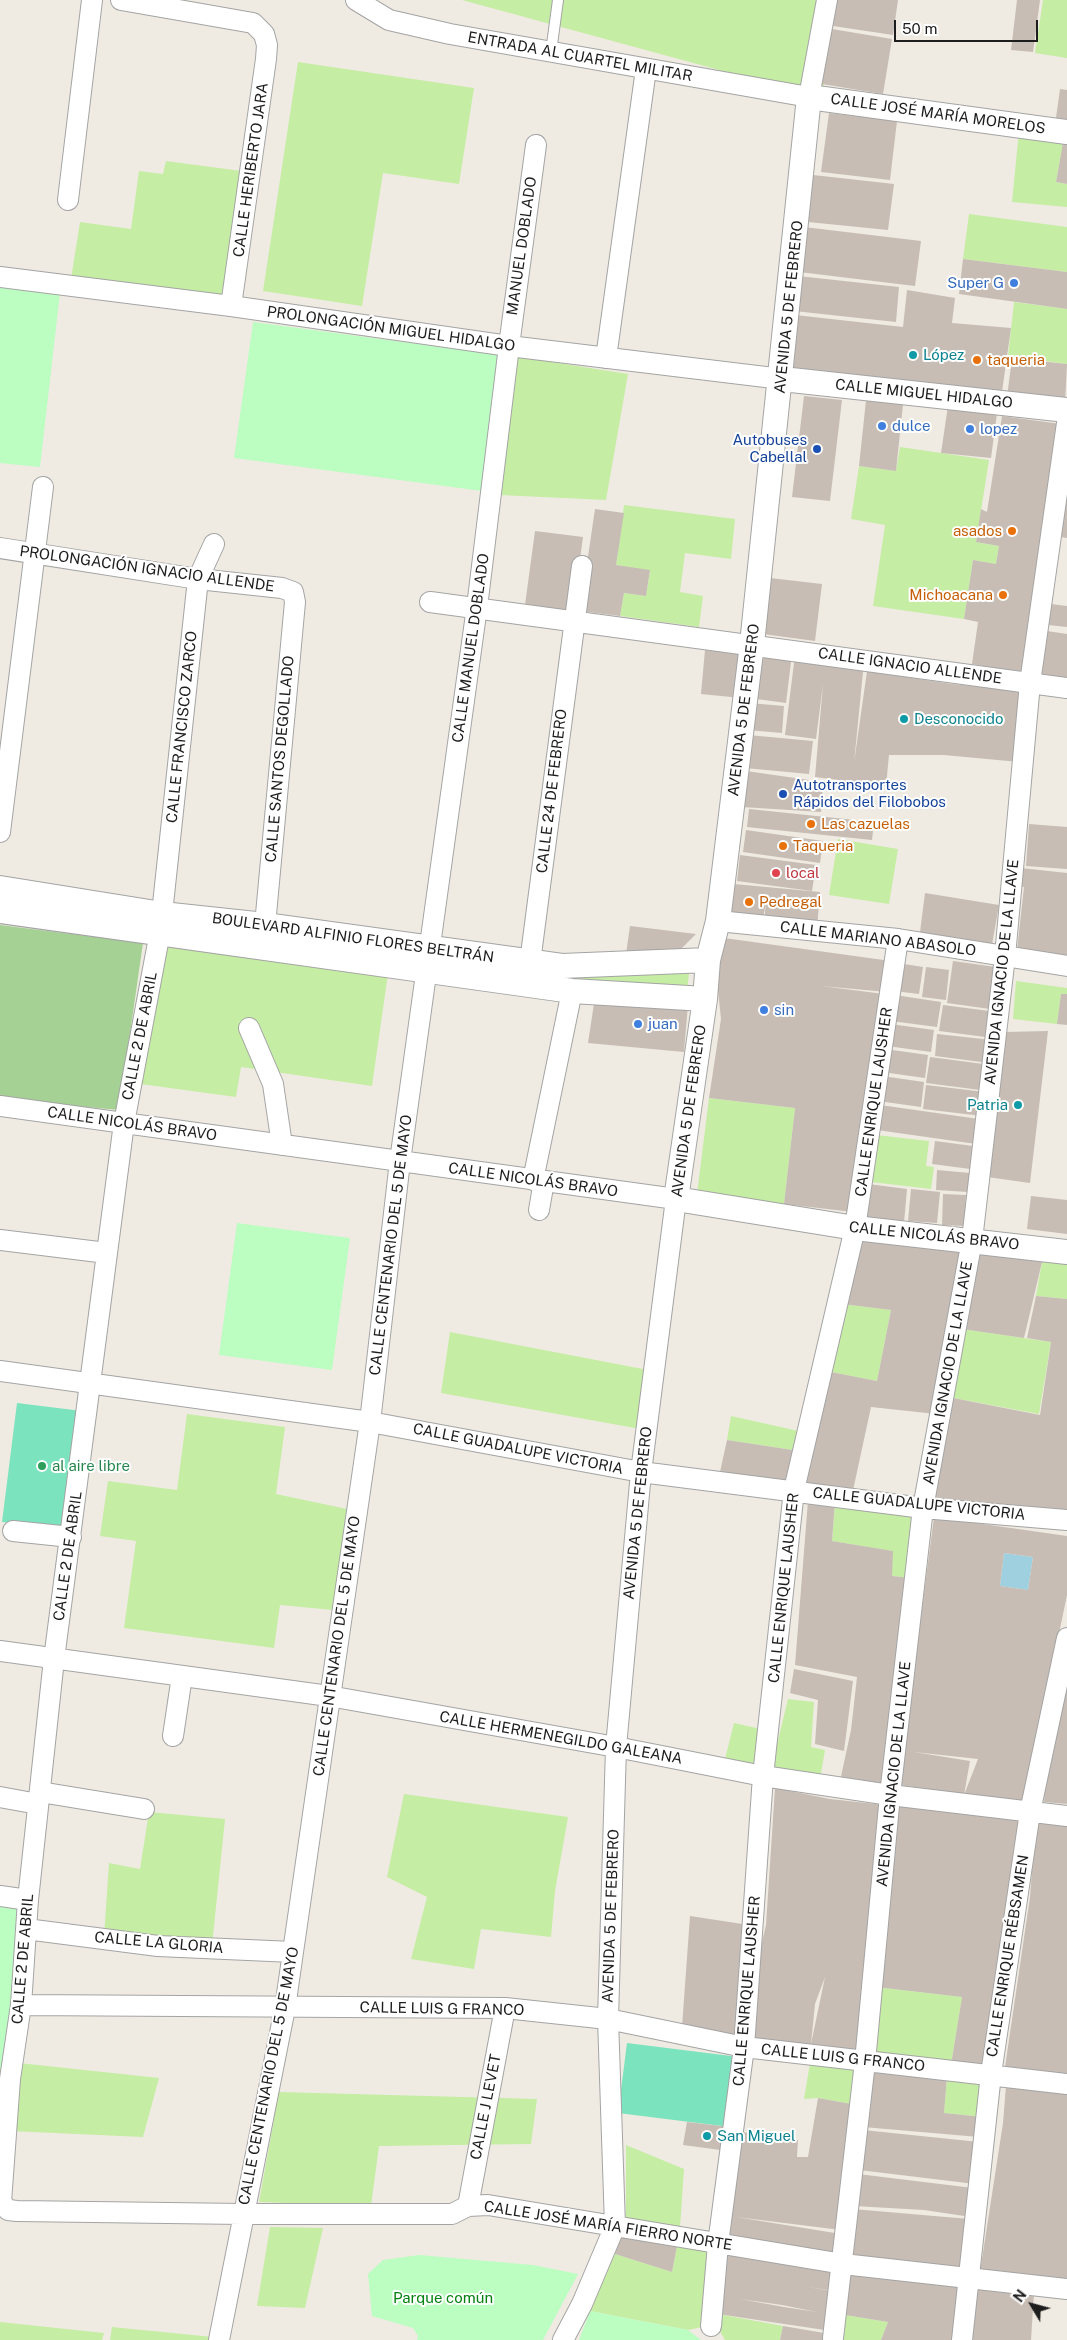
<!DOCTYPE html>
<html>
<head>
<meta charset="utf-8">
<style>
	body { margin:0 }
	#map { position:relative; width:1067px; height:2340px; overflow:hidden; background:#efebe2; font-family:"Public Sans",sans-serif }
	canvas { display:block }
	.north { position:absolute; left:1007px; top:2280px; width:50px; height:50px; -webkit-text-stroke:4px #fff; paint-order:stroke; rotate:307deg; font-size:14px; font-weight:700; line-height:20px; text-align:center; color:#1d1d1d }
	.north::after { content:''; display:block; margin:auto; width:18px; height:22px; background:#1d1d1d; clip-path:polygon(50% 0,100% 100%,50% 72%,0 100%) }
	.scale { position:absolute; left:894px; top:20px; width:144px; height:22px; box-sizing:border-box; border:2px solid #1d1d1d; border-top:0; padding-left:6px; font-size:15px; line-height:18px; white-space:nowrap; color:#1d1d1d; -webkit-text-stroke:4px #fff; paint-order:stroke }
</style>
</head>
<body>
<div id="map">
<canvas width="1067" height="2340"></canvas>
<div class="north">N</div>
<div class="scale">50 m</div>
</div>
<script>
const context = document.querySelector('canvas').getContext('2d');
context.lineJoin = 'round';
function fill(path, color) {
  context.fillStyle = color;
  context.fill(path, 'evenodd');
}
function toPath(rows) {
  const path = new Path2D();
  for (const r of rows) {
    path.moveTo(r[0], r[1]);
    for (let i = 2; i < r.length; i += 2) path.lineTo(r[i], r[i + 1]);
  }
  return path;
}
function stroke(path, color, width, dash) {
  context.strokeStyle = color;
  context.lineWidth = width;
  context.lineCap = dash ? 'butt' : 'round';
  context.setLineDash(dash || []);
  context.stroke(path);
}
function write(font, color, halo, rows, align = 'center') {
  context.font = font + ' "Public Sans",sans-serif';
  context.lineWidth = 4;
  context.setLineDash([]);
  context.textBaseline = 'middle';
  context.strokeStyle = halo;
  context.fillStyle = color;
  for (const [text, x, y, turn = 0] of rows) {
    context.save();
    context.translate(x, y);
    context.rotate((+turn || 0) * Math.PI / 180);
    context.textAlign = isNaN(turn) ? turn : align;
    if (halo) context.strokeText(text, 0, 0);
    context.fillText(text, 0, 0);
    context.restore();
  }
}
fill(toPath([
	[462,0,836,0,822,98],
	[1043,0,1067,0,1067,58,1035,53],
	[298,62,474,88,459,184,383,173,362,306,263,291],
	[1019,131,1064,137,1056,182,1067,184,1067,207,1012,202],
	[166,161,249,172,226,301,71,279,80,222,131,229,139,171,163,174],
	[969,214,1067,227,1067,272,963,259],
	[1014,302,1067,309,1067,364,1008,356],
	[513,356,628,374,606,500,500,495],
	[900,447,989,460,976,542,999,546,996,564,973,560,964,619,873,606,885,525,851,519,859,466,896,471],
	[624,505,735,519,731,559,685,553,680,592,703,596,699,627,620,616,624,593,646,596,650,571,616,565],
	[838,839,898,849,889,904,829,895],
	[154,934,389,967,372,1086,241,1067,236,1097,133,1083],
	[307,941,690,963,687,992,582,986],
	[1016,981,1067,988,1067,994,1061,994,1057,1024,1013,1019],
	[709,1098,795,1108,784,1204,697,1194],
	[876,1135,929,1141,926,1166,934,1167,931,1189,871,1182],
	[1042,1262,1067,1264,1067,1299,1036,1296],
	[842,1304,891,1310,877,1381,826,1371],
	[962,1329,1051,1342,1039,1414,948,1397],
	[450,1332,648,1370,646,1430,441,1393],
	[187,1414,285,1427,276,1494,347,1509,333,1610,280,1605,274,1648,124,1628,136,1541,100,1536,108,1481,177,1490],
	[731,1416,803,1432,799,1451,727,1440],
	[835,1502,915,1516,911,1578,892,1576,892,1551,832,1541],
	[788,1699,814,1702,811,1747,825,1750,820,1779,770,1773],
	[734,1723,765,1730,761,1770,724,1763],
	[404,1794,568,1817,555,1891,551,1937,481,1929,474,1969,411,1959,427,1897,387,1877],
	[149,1812,225,1819,212,1946,104,1937,109,1863,140,1869],
	[876,1987,962,1997,951,2065,869,2058],
	[19,2063,159,2078,143,2137,10,2131],
	[810,2063,860,2068,857,2105,818,2098,804,2099],
	[947,2076,987,2080,983,2117,944,2113],
	[279,2092,537,2099,531,2144,379,2146,371,2206,259,2202],
	[626,2145,684,2169,680,2228,626,2221],
	[270,2227,323,2228,305,2308,257,2306],
	[678,2241,715,2247,707,2326,688,2330,590,2311,615,2254,672,2272],
	[718,2314,783,2326,780,2340,725,2340,717,2326],
	[839,2314,888,2322,881,2340,834,2340],
	[0,2322,104,2333,102,2340,0,2340],
	[112,2327,213,2337,213,2340,110,2340]
]), '#c6eda4');
fill(toPath([
	[0,925,143,943,119,1110,0,1099]
]), '#a5d194');
fill(toPath([
	[0,287,60,293,40,467,0,463],
	[253,322,500,355,482,491,234,458],
	[237,1223,350,1238,332,1370,219,1355],
	[0,1899,26,1902,5,2073,0,2075],
	[419,2255,533,2265,578,2274,543,2340,417,2340,418,2336,413,2328,372,2316,368,2274,383,2260],
	[590,2311,688,2330,701,2340,579,2340]
]), '#bcfdc2');
fill(toPath([
	[17,1403,82,1411,66,1530,2,1522],
	[627,2043,739,2057,730,2127,618,2113]
]), '#7be4be');
fill(toPath([
	[1004,1553,1033,1557,1028,1590,1000,1586]
]), '#9fd0e0');
fill(toPath([
	[837,0,898,0,893,35,833,26],
	[1017,0,1040,0,1033,52,1011,50],
	[832,29,892,39,883,94,822,84],
	[1060,89,1067,90,1067,127,1055,125],
	[829,113,897,121,890,180,821,172],
	[1064,137,1067,137,1067,184,1056,182],
	[813,175,894,184,888,230,808,222],
	[804,227,921,241,915,286,799,272],
	[963,259,1067,272,1067,309,959,294],
	[798,276,899,287,896,322,794,311],
	[907,290,955,298,952,323,1011,328,1001,399,788,375,795,315,903,327],
	[1012,358,1067,364,1065,404,1007,397],
	[867,391,904,395,896,471,859,466],
	[804,396,842,400,830,501,792,497],
	[949,399,998,406,991,458,941,453],
	[1002,416,1061,424,1025,673,972,664,978,622,964,619,973,560,996,564,999,546,976,542,981,509,987,512],
	[1067,458,1067,538,1054,536],
	[595,509,624,513,616,565,650,570,646,596,624,593,620,616,580,611],
	[535,531,583,537,573,611,525,605],
	[770,578,822,584,815,641,763,634],
	[1051,604,1067,606,1067,627,1048,625],
	[1047,631,1067,634,1067,680,1041,677],
	[755,649,792,654,786,703,749,698],
	[705,650,745,653,741,698,701,694],
	[795,655,864,662,854,763,867,671,952,684,1026,691,1019,762,944,755,889,755,886,786,815,777,823,684,816,739,785,735],
	[749,703,784,706,782,733,747,730],
	[748,735,813,741,809,774,745,768],
	[746,771,823,782,821,812,742,807],
	[749,809,874,822,872,840,747,827],
	[1029,824,1067,827,1067,869,1026,866],
	[746,830,823,841,820,863,743,852],
	[740,855,816,865,812,891,737,881],
	[1021,868,1067,873,1067,964,1017,950,1024,887,1019,886],
	[734,884,820,892,817,928,764,923,766,902,763,919,731,916],
	[925,893,999,905,992,945,919,940],
	[630,926,696,934,677,953,626,954],
	[724,938,891,961,887,992,821,986,884,994,853,1212,784,1204,795,1108,709,1098,721,1019,717,981],
	[953,961,1003,968,997,1010,947,1003],
	[898,963,923,967,919,994,894,991],
	[926,967,949,970,946,1000,922,997],
	[1061,994,1067,994,1067,1025,1057,1024],
	[895,995,941,1002,937,1027,891,1021],
	[595,997,688,1005,684,1052,588,1043],
	[943,1005,997,1012,993,1038,939,1031],
	[890,1024,934,1030,931,1052,887,1046],
	[1048,1031,1030,1183,987,1177,1005,1032],
	[937,1034,992,1040,989,1063,935,1056],
	[885,1049,928,1055,925,1078,882,1072],
	[930,1057,991,1065,988,1091,926,1083],
	[882,1076,924,1082,921,1107,878,1101],
	[926,1085,985,1092,982,1116,923,1109],
	[880,1105,979,1119,976,1144,877,1130],
	[935,1141,973,1146,970,1169,932,1164],
	[937,1170,970,1173,968,1192,936,1190],
	[868,1184,907,1189,904,1223,864,1218],
	[911,1189,940,1192,937,1223,908,1221],
	[943,1194,966,1195,964,1226,942,1225],
	[1031,1196,1067,1200,1067,1234,1027,1229],
	[857,1235,968,1243,936,1414,871,1407,852,1495,800,1484,826,1371,877,1381,891,1310,842,1304],
	[976,1248,1042,1262,1024,1338,962,1329],
	[1036,1296,1067,1299,1067,1516,1020,1512,931,1498,948,1397,1040,1415,1051,1342,1027,1338],
	[727,1440,799,1451,791,1485,720,1472],
	[808,1501,835,1502,832,1541,893,1551,892,1576,911,1578,887,1785,840,1781,851,1730,857,1677,795,1665],
	[934,1517,1067,1536,1067,1595,1024,1802,899,1785],
	[1004,1553,1033,1557,1028,1590,1000,1586],
	[914,1752,978,1759,964,1795,970,1761],
	[1067,1657,1067,1804,1044,1802,1046,1768],
	[794,1669,853,1681,844,1751,815,1744,818,1700,790,1693],
	[775,1788,830,1799,884,1805,863,2054,750,2043,757,1964,766,1925],
	[825,1977,811,2044,815,2004],
	[896,1804,1024,1820,988,2070,951,2065,962,1997,876,1987],
	[1036,1818,1067,1824,1067,2075,1005,2067,1030,1897],
	[690,1916,749,1925,740,2042,682,2027],
	[869,2068,947,2076,944,2113,983,2117,979,2137,863,2127],
	[1006,2086,1067,2094,1067,2284,980,2272,1003,2123],
	[818,2098,857,2105,841,2230,736,2217,841,2234,839,2259,723,2241,736,2131,798,2140,797,2157,808,2157],
	[687,2122,730,2127,728,2151,683,2145],
	[863,2130,979,2142,975,2184,859,2170],
	[858,2174,973,2188,971,2217,924,2210,854,2206],
	[853,2209,969,2219,965,2267,849,2258],
	[621,2232,678,2241,672,2272,615,2254],
	[722,2250,838,2267,834,2291,808,2287,837,2292,831,2331,718,2314],
	[740,2299,782,2305,817,2312,784,2307],
	[847,2269,965,2282,957,2340,881,2340,888,2322,839,2314],
	[974,2285,1034,2293,1031,2340,969,2340],
	[783,2326,830,2334,829,2340,780,2340]
]), '#c7bdb5');
const service = toPath([
	[551,52,558,0]
]);
const minor = toPath([
	[121,0,253,23,264,34,267,45,266,59,231,306],
	[356,0,389,20,450,34,809,97,827,0],
	[68,200,92,0],
	[0,277,231,306,509,346,782,379],
	[606,358,646,69],
	[214,544,198,579,160,932,124,1123,54,1659,28,1900,21,2005,10,2079,1,2202,8,2210,17,2211,243,2214,452,2214,468,2206,488,2205,843,2264,1067,2289],
	[0,548,198,579,282,588,293,592,295,602,265,925],
	[430,602,1067,688],
	[0,832,43,487],
	[718,921,898,939,1067,966],
	[530,962,582,566],
	[249,1028,273,1084,282,1145],
	[0,1106,676,1199,641,1472,616,1747,608,2019,615,2226,582,2304,563,2340],
	[533,1180,572,991],
	[539,1210,544,1181],
	[0,1240,107,1253],
	[0,1371,370,1422,641,1472,923,1508,1067,1520],
	[13,1531,71,1537],
	[0,1651,329,1696,616,1747,763,1776,890,1795,1067,1816],
	[173,1736,182,1676],
	[40,1792,144,1809],
	[0,1797,38,1804],
	[0,1896,28,1900],
	[26,1929,158,1946,293,1952],
	[21,2005,505,2008,608,2019,744,2047,1067,2084],
	[468,2206,505,2008],
	[711,2326,718,2244,744,2047,763,1776,794,1490,855,1228,898,939],
	[833,2338,865,2062,890,1795,923,1508,972,1240,1005,956,1030,683,1067,423],
	[219,2340,285,2008,293,1952,370,1422,400,1161,477,607,509,346,536,145],
	[962,2340,991,2074,1030,1812,1067,1638]
]);
const tertiary = toPath([
	[1067,132,809,97,752,644,718,921,708,960,705,999,676,1199,855,1228,1067,1252],
	[782,379,1067,410],
	[0,888,162,914,265,925,562,966,708,960],
	[0,911,572,991,705,999]
]);
stroke(service, '#a4a4a4', 12);
stroke(minor, '#a4a4a4', 22);
stroke(tertiary, '#a4a4a4', 26);
stroke(service, '#fff', 10);
stroke(minor, '#fff', 20);
stroke(tertiary, '#fff', 24);
for (const [x, y, r, color] of [
	[1014,283,5,"#3f7fe0"],
	[913,355,5,"#0f9aa8"],
	[977,360,5,"#e8710a"],
	[882,426,5,"#3f7fe0"],
	[970,429,5,"#3f7fe0"],
	[817,449,5,"#1a4fb4"],
	[1012,531,5,"#e8710a"],
	[1003,595,5,"#e8710a"],
	[904,719,5,"#0f9aa8"],
	[783,794,5,"#1a4fb4"],
	[811,824,5,"#e8710a"],
	[783,846,5,"#e8710a"],
	[776,873,5,"#e0444e"],
	[749,902,5,"#e8710a"],
	[764,1010,5,"#3f7fe0"],
	[638,1024,5,"#3f7fe0"],
	[1018,1105,5,"#0f9aa8"],
	[42,1466,5,"#2e9e5b"],
	[707,2136,5,"#0f9aa8"]
]) {
  const dot = new Path2D();
  dot.arc(x, y, r, 0, 2 * Math.PI);
  context.fillStyle = color;
  context.fill(dot);
  stroke(dot, '#fff', 2);
}
write('15px', '#1d1d1d', '#fff', [
	["ENTRADA AL CUARTEL MILITAR",580,57,10],
	["CALLE JOSÉ MARÍA MORELOS",938,114,8],
	["CALLE HERIBERTO JARA",251,170,-82],
	["MANUEL DOBLADO",522,246,-82],
	["AVENIDA 5 DE FEBRERO",789,307,-84],
	["PROLONGACIÓN MIGUEL HIDALGO",391,329,8],
	["CALLE MIGUEL HIDALGO",924,394,6],
	["PROLONGACIÓN IGNACIO ALLENDE",147,569,8],
	["CALLE MANUEL DOBLADO",471,648,-82],
	["CALLE IGNACIO ALLENDE",910,666,8],
	["AVENIDA 5 DE FEBRERO",744,710,-83],
	["CALLE FRANCISCO ZARCO",182,727,-84],
	["CALLE SANTOS DEGOLLADO",280,759,-85],
	["CALLE 24 DE FEBRERO",552,791,-83],
	["BOULEVARD ALFINIO FLORES BELTRÁN",353,938,8],
	["CALLE MARIANO ABASOLO",878,939,7],
	["AVENIDA IGNACIO DE LA LLAVE",1002,972,-84],
	["CALLE 2 DE ABRIL",140,1036,-79],
	["CALLE ENRIQUE LAUSHER",874,1102,-82],
	["AVENIDA 5 DE FEBRERO",689,1111,-82],
	["CALLE NICOLÁS BRAVO",132,1124,8],
	["CALLE NICOLÁS BRAVO",533,1180,8],
	["CALLE NICOLÁS BRAVO",934,1236,6],
	["CALLE CENTENARIO DEL 5 DE MAYO",391,1245,-83],
	["AVENIDA IGNACIO DE LA LLAVE",948,1373,-80],
	["CALLE GUADALUPE VICTORIA",518,1449,11],
	["CALLE GUADALUPE VICTORIA",919,1504,6],
	["AVENIDA 5 DE FEBRERO",638,1513,-84],
	["CALLE 2 DE ABRIL",68,1556,-82],
	["CALLE ENRIQUE LAUSHER",784,1588,-84],
	["CALLE CENTENARIO DEL 5 DE MAYO",337,1646,-82],
	["CALLE HERMENEGILDO GALEANA",561,1738,10],
	["AVENIDA IGNACIO DE LA LLAVE",894,1774,-84],
	["AVENIDA 5 DE FEBRERO",611,1916,-88],
	["CALLE LA GLORIA",159,1943,5],
	["CALLE ENRIQUE RÉBSAMEN",1008,1956,-81],
	["CALLE 2 DE ABRIL",23,1959,-85],
	["CALLE ENRIQUE LAUSHER",747,1991,-85],
	["CALLE LUIS G FRANCO",442,2009,1],
	["CALLE LUIS G FRANCO",843,2058,6],
	["CALLE CENTENARIO DEL 5 DE MAYO",269,2076,-79],
	["CALLE J LEVET",486,2107,-79],
	["CALLE JOSÉ MARÍA FIERRO NORTE",608,2226,9]
]);
write('15px', '#366cbe', '#fff', [
	["Super G",1004,283,"right"],
	["dulce",892,426],
	["lopez",980,429],
	["sin",774,1010],
	["juan",648,1024]
], 'left');
write('15px', '#0d838f', '#fff', [
	["López",923,355],
	["Desconocido",914,719],
	["Patria",1008,1105,"right"],
	["San Miguel",717,2136]
], 'left');
write('15px', '#c56008', '#fff', [
	["taqueria",987,360],
	["asados",1002,531,"right"],
	["Michoacana",993,595,"right"],
	["Las cazuelas",821,824],
	["Taqueria",793,846],
	["Pedregal",759,902]
], 'left');
write('15px', '#164399', '#fff', [
	["Autobuses",807,440],
	["Cabellal",807,457],
	["Autotransportes",793,785,"left"],
	["Rápidos del Filobobos",793,802,"left"]
], 'right');
write('15px', '#be3a42', '#fff', [
	["local",786,873]
], 'left');
write('15px', '#27864d', '#fff', [
	["al aire libre",52,1466]
], 'left');
write('15px', '#048212', '#fff', [
	["Parque común",443,2298]
]);
</script>
</body>
</html>
